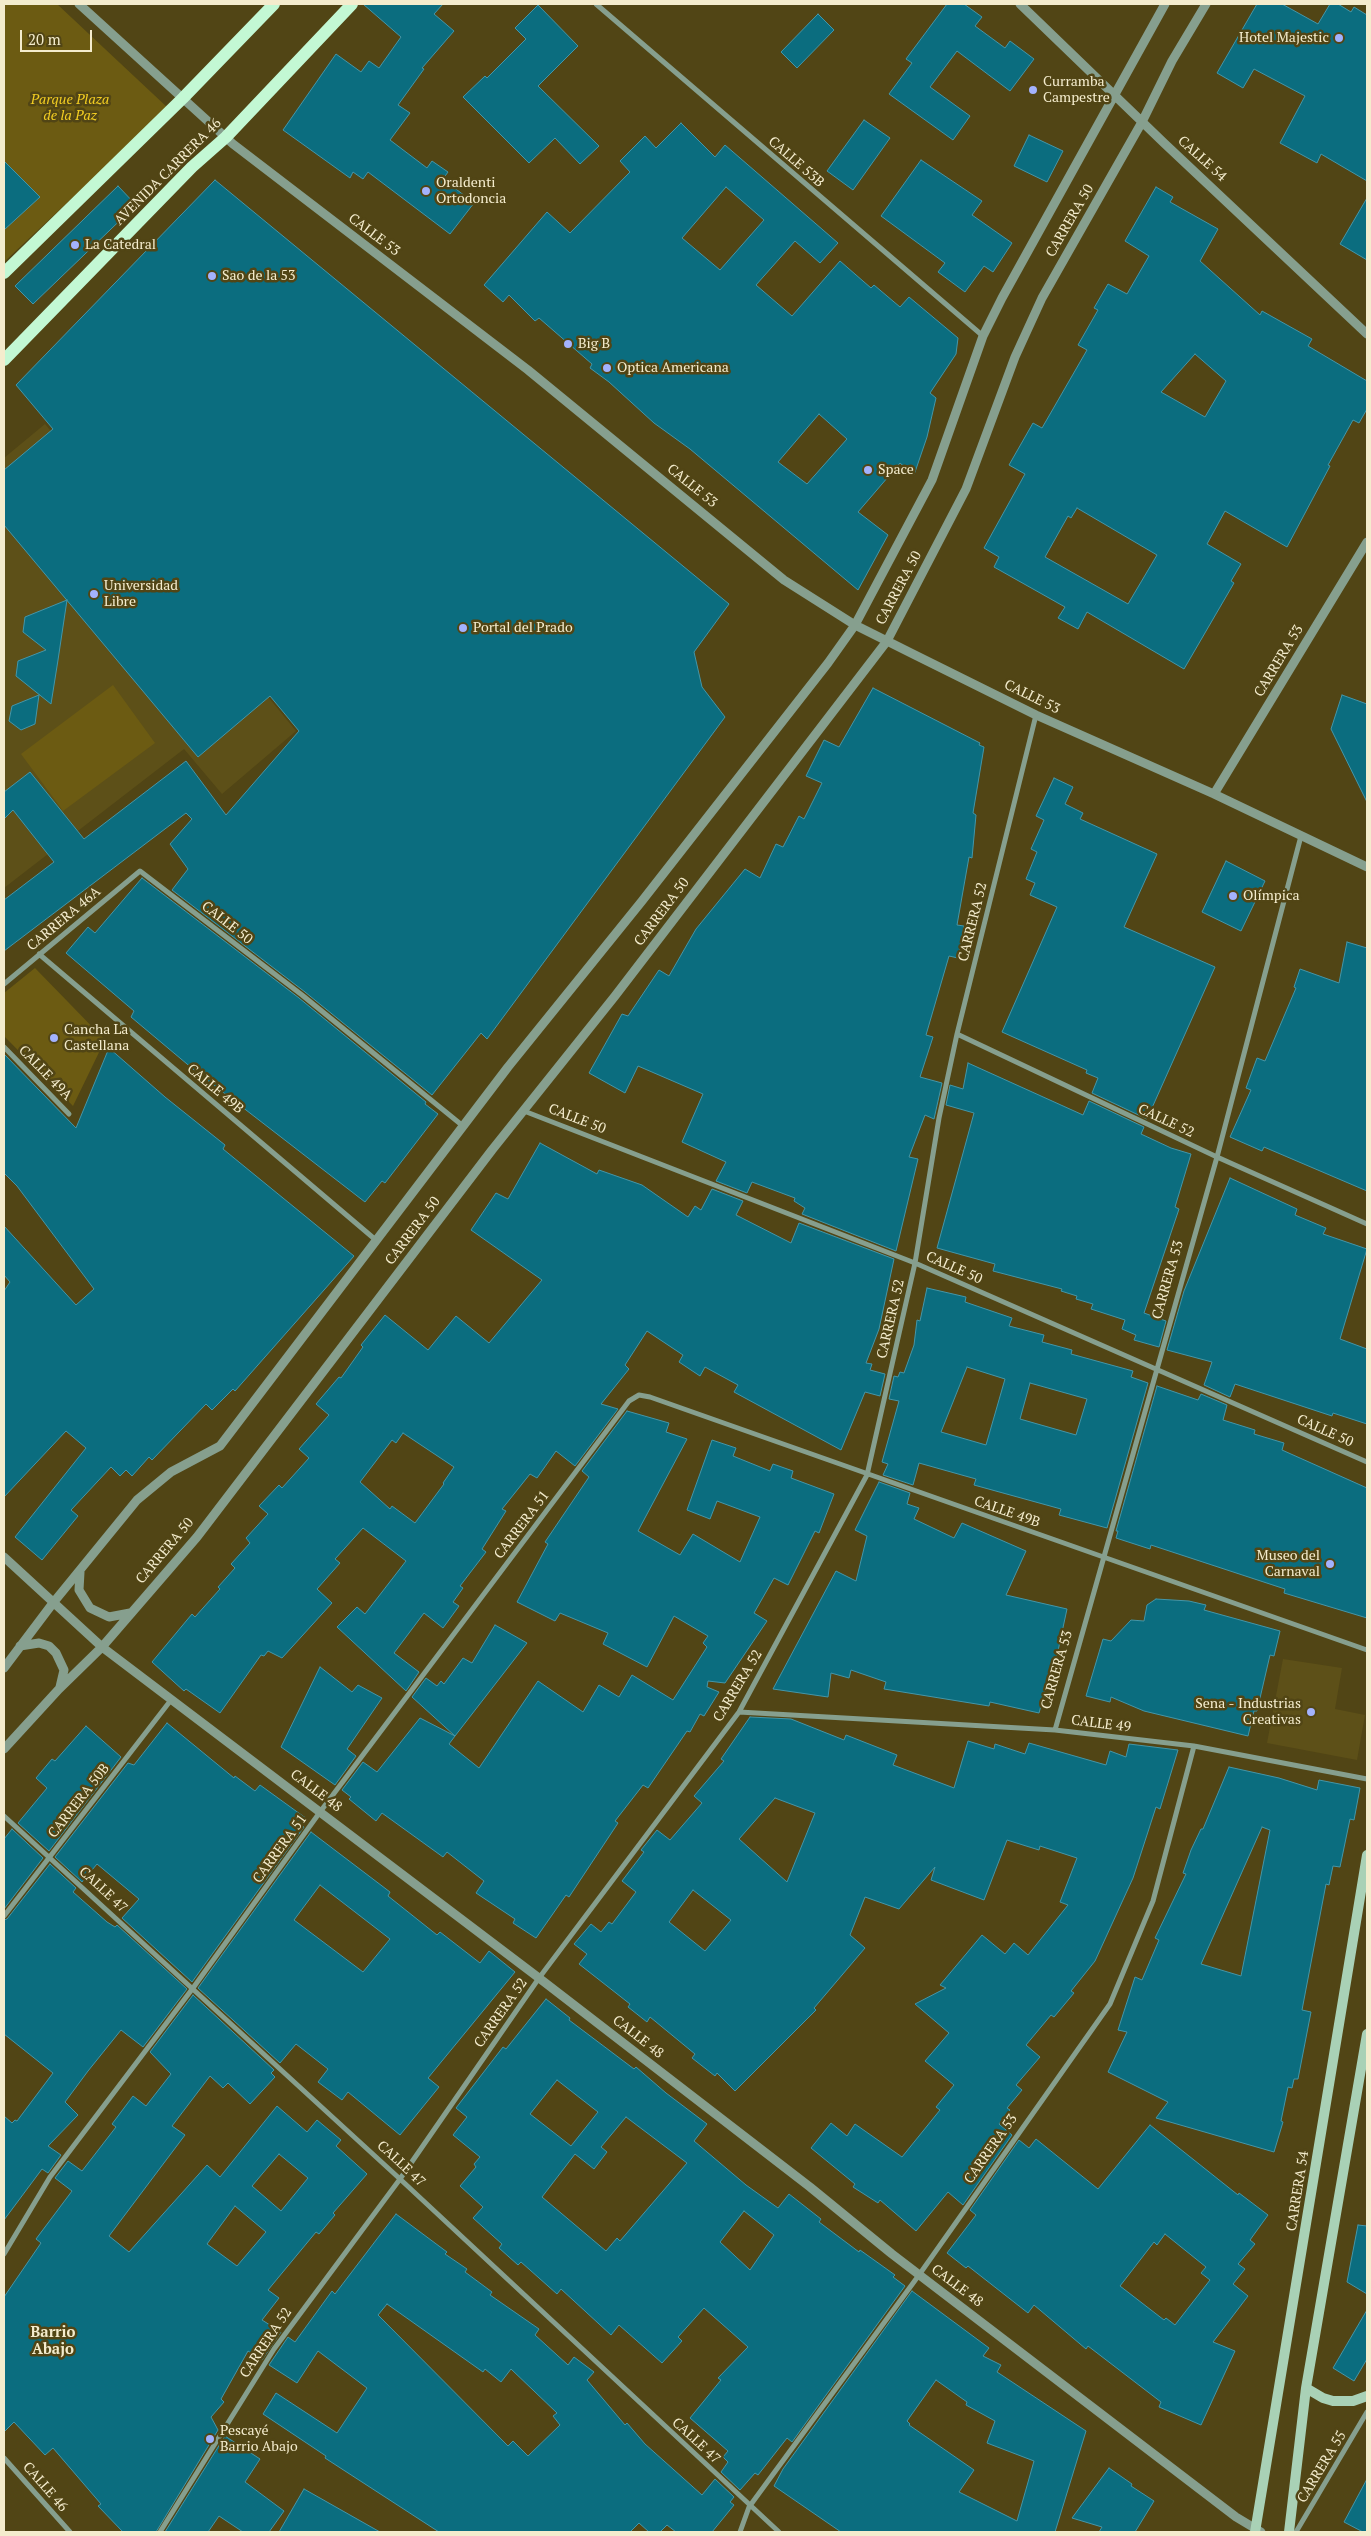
<!DOCTYPE html>
<html>
<head>
<meta charset="utf-8">
<style>
	body { margin:0 }
	#map { position:relative; width:1371px; height:2536px; overflow:hidden; background:#514515; font-family:"PT Serif",serif }
	canvas { display:block }
	.frame { position:absolute; inset:0; border:5px solid #f4eccd; pointer-events:none }
	.scale { position:absolute; left:20px; top:30px; width:72px; height:22px; box-sizing:border-box; border:2px solid #f4eccd; border-top:0; padding-left:6px; font-size:15px; line-height:18px; white-space:nowrap; color:#f4eccd; -webkit-text-stroke:4px #514515; paint-order:stroke }
</style>
</head>
<body>
<div id="map">
<canvas width="1371" height="2536"></canvas>
<div class="frame"></div>
<div class="scale">20 m</div>
</div>
<script>
const context = document.querySelector('canvas').getContext('2d');
context.lineJoin = 'round';
function fill(path, color) {
  context.fillStyle = color;
  context.fill(path, 'evenodd');
}
function toPath(rows) {
  const path = new Path2D();
  for (const r of rows) {
    path.moveTo(r[0], r[1]);
    for (let i = 2; i < r.length; i += 2) path.lineTo(r[i], r[i + 1]);
  }
  return path;
}
function stroke(path, color, width, dash) {
  context.strokeStyle = color;
  context.lineWidth = width;
  context.lineCap = dash ? 'butt' : 'round';
  context.setLineDash(dash || []);
  context.stroke(path);
}
function write(font, color, halo, rows, align = 'center') {
  context.font = font + ' "PT Serif",serif';
  context.lineWidth = 5;
  context.setLineDash([]);
  context.textBaseline = 'middle';
  context.strokeStyle = halo;
  context.fillStyle = color;
  for (const [text, x, y, turn = 0] of rows) {
    context.save();
    context.translate(x, y);
    context.rotate((+turn || 0) * Math.PI / 180);
    context.textAlign = isNaN(turn) ? turn : align;
    if (halo) context.strokeText(text, 0, 0);
    context.fillText(text, 0, 0);
    context.restore();
  }
}
fill(toPath([
	[45,424,296,731,222,794,184,749,4,888,4,458],
	[1283,1659,1342,1668,1335,1709,1365,1715,1357,1760,1267,1743]
]), '#5d5018');
fill(toPath([
	[4,4,57,4,168,108,4,262],
	[113,685,155,743,63,811,21,754],
	[35,968,105,1040,73,1106,4,1036,4,993]
]), '#6c5b12');
const building = toPath([
	[363,4,443,4,434,14,454,31,422,68,424,69,398,105,410,113,390,140,427,168,432,161,448,172,443,179,474,203,450,234,368,172,363,179,353,172,350,178,283,130,336,54,361,72,369,61,379,68,401,37,363,4],
	[947,4,964,4,982,17,975,26,1005,48,1010,41,1034,59,1010,91,957,51,930,87,970,116,953,140,889,94,912,63,906,59,947,4],
	[1257,4,1282,4,1318,24,1330,4,1338,4,1351,12,1354,7,1367,15,1367,181,1321,154,1317,163,1280,143,1305,96,1254,69,1243,88,1217,73,1257,4],
	[538,5,578,46,538,86,599,146,580,164,555,138,529,163,463,97,485,76,487,78,526,39,515,28,538,5],
	[818,14,834,30,797,68,781,52,818,14],
	[864,120,890,138,853,190,827,171,864,120],
	[681,123,715,157,725,145,838,243,820,263,795,241,756,285,792,316,840,261,871,288,874,285,900,307,909,297,958,338,956,354,930,393,936,398,927,437,914,475,900,463,858,512,888,535,858,590,690,449,654,423,609,382,590,368,592,364,539,318,535,321,509,295,503,302,484,285,547,212,570,233,630,172,620,161,645,136,656,148,681,123],
	[726,187,764,220,720,270,682,238,726,187],
	[819,414,847,439,807,484,778,462,819,414],
	[1029,135,1063,151,1047,182,1014,166,1029,135],
	[921,160,982,201,972,215,1012,243,993,272,984,266,965,292,938,272,945,263,881,216,921,160],
	[4,161,40,197,4,230,4,161],
	[215,180,729,604,694,652,702,687,725,717,487,1039,481,1033,432,1095,305,992,172,890,188,869,170,844,192,819,186,813,4,951,4,900,54,862,13,810,4,819,4,792,30,772,84,839,186,761,226,815,299,731,270,696,198,757,4,525,4,470,53,429,16,385,215,180],
	[118,186,136,205,33,304,15,286,118,186],
	[1156,187,1173,197,1170,202,1218,229,1200,261,1260,315,1262,311,1312,339,1308,346,1367,381,1367,409,1359,423,1353,420,1328,465,1330,466,1287,547,1225,511,1207,544,1241,564,1231,581,1234,583,1184,669,1087,612,1078,629,1058,618,1065,607,994,567,999,557,984,548,1025,474,1009,465,1033,423,1042,428,1087,350,1078,345,1098,310,1094,308,1108,284,1127,294,1149,256,1125,241,1156,187],
	[1195,354,1226,381,1205,417,1161,392,1195,354],
	[1077,508,1157,555,1128,604,1045,557,1068,516,1071,518,1077,508],
	[1367,198,1367,260,1340,244,1367,198],
	[67,600,58,660,51,704,16,676,18,661,46,650,23,632,25,617,67,600],
	[873,688,980,743,979,745,984,747,973,813,976,815,972,858,969,857,957,925,964,926,958,958,949,956,926,1035,933,1037,920,1077,942,1083,934,1119,925,1115,909,1157,918,1159,896,1251,802,1214,805,1208,794,1201,795,1198,752,1182,747,1193,716,1181,726,1162,682,1142,703,1094,638,1066,625,1093,589,1073,622,1014,628,1016,659,970,669,976,696,929,745,869,760,878,776,844,783,847,799,816,804,819,822,783,806,776,824,740,839,747,873,688],
	[39,695,35,724,21,730,9,721,12,706,39,695],
	[1342,695,1367,704,1367,802,1331,729,1342,695],
	[1054,778,1073,787,1065,804,1083,813,1080,819,1157,854,1124,927,1215,967,1147,1119,1092,1093,1098,1078,1086,1073,1087,1070,1002,1032,1057,907,1030,895,1035,883,1026,879,1037,852,1031,849,1044,820,1036,816,1054,778],
	[1226,861,1265,881,1241,931,1202,912,1226,861],
	[142,878,299,998,426,1102,425,1104,438,1114,385,1183,382,1181,365,1202,193,1069,131,1017,134,1011,66,953,88,927,95,933,142,878],
	[1347,942,1367,948,1367,1191,1264,1147,1262,1151,1230,1137,1251,1090,1246,1088,1257,1058,1265,1061,1296,988,1294,987,1300,969,1339,983,1347,942],
	[109,1048,165,1097,225,1145,223,1149,354,1256,235,1391,233,1389,212,1410,206,1404,152,1460,149,1457,132,1476,126,1470,120,1476,111,1467,71,1510,78,1516,42,1560,15,1537,86,1448,66,1431,4,1497,4,1291,10,1282,4,1275,4,1226,76,1305,94,1289,17,1186,4,1173,4,1054,76,1128,109,1048],
	[968,1063,1083,1115,1089,1101,1144,1127,1141,1134,1171,1148,1191,1154,1175,1207,1179,1209,1144,1313,1166,1321,1159,1347,1134,1340,1136,1335,1122,1329,1125,1320,1091,1309,1093,1304,1076,1299,1077,1296,1061,1291,1062,1289,993,1271,995,1264,937,1248,974,1113,946,1105,950,1085,963,1089,968,1063],
	[540,1143,597,1174,599,1170,642,1185,688,1217,695,1206,701,1210,712,1189,743,1201,736,1215,791,1243,799,1223,894,1259,879,1329,866,1363,872,1364,870,1370,885,1374,880,1396,865,1392,841,1450,734,1392,738,1385,705,1367,700,1376,679,1362,683,1355,647,1331,625,1365,629,1369,601,1404,618,1409,575,1466,556,1451,537,1478,530,1474,502,1509,506,1511,482,1549,486,1552,460,1586,463,1588,453,1602,459,1606,443,1628,424,1613,394,1653,419,1672,406,1691,337,1627,357,1607,365,1614,406,1561,363,1528,335,1559,340,1563,317,1589,332,1603,282,1658,268,1651,264,1656,261,1655,220,1713,186,1689,184,1691,152,1662,192,1614,195,1617,220,1589,218,1587,235,1568,231,1564,250,1543,246,1538,268,1514,259,1506,279,1485,282,1488,309,1458,299,1449,329,1415,316,1404,339,1377,341,1378,363,1347,361,1345,385,1315,428,1350,456,1316,489,1343,542,1280,471,1230,496,1193,508,1199,540,1143],
	[403,1433,454,1467,443,1483,444,1484,415,1523,392,1506,390,1509,360,1482,392,1440,396,1443,403,1433],
	[1230,1178,1297,1209,1295,1215,1326,1228,1323,1234,1367,1249,1340,1339,1367,1349,1367,1424,1333,1413,1332,1416,1235,1384,1230,1397,1204,1385,1212,1362,1167,1350,1184,1291,1230,1178],
	[927,1288,966,1297,965,1302,1012,1318,1009,1326,1044,1335,1042,1342,1072,1350,1071,1354,1133,1371,1131,1377,1148,1383,1107,1528,1059,1515,1061,1509,974,1485,976,1479,919,1463,913,1485,883,1475,888,1464,882,1462,899,1401,889,1399,894,1376,898,1377,900,1372,904,1373,914,1345,917,1320,920,1321,927,1288],
	[967,1367,1005,1379,986,1445,941,1432,967,1367],
	[1030,1383,1087,1399,1076,1435,1020,1419,1030,1383],
	[1157,1386,1198,1400,1201,1394,1227,1405,1223,1420,1255,1430,1254,1434,1284,1443,1282,1450,1367,1488,1367,1618,1284,1593,1285,1589,1151,1545,1150,1549,1116,1538,1118,1531,1116,1531,1157,1386],
	[627,1411,669,1423,666,1432,687,1439,638,1531,680,1555,693,1534,740,1562,760,1517,717,1501,710,1519,687,1510,712,1440,736,1448,733,1456,770,1471,773,1464,793,1471,791,1478,834,1494,819,1533,815,1531,788,1585,774,1578,754,1613,767,1621,725,1683,708,1681,707,1687,719,1692,704,1716,700,1714,690,1732,687,1731,648,1788,643,1785,615,1821,618,1823,569,1897,566,1895,536,1938,513,1923,515,1919,476,1893,484,1881,447,1852,443,1857,382,1813,376,1821,349,1799,351,1797,342,1790,363,1762,377,1772,420,1718,455,1736,449,1744,479,1768,538,1681,583,1712,599,1685,619,1697,632,1675,673,1700,707,1647,703,1643,708,1636,674,1616,647,1667,603,1644,608,1633,560,1613,555,1621,517,1602,548,1544,545,1542,589,1477,582,1471,627,1411],
	[879,1482,910,1493,907,1504,919,1508,914,1519,954,1538,962,1523,1026,1551,1006,1595,1067,1609,1053,1674,1050,1673,1039,1713,990,1702,989,1706,884,1689,886,1682,851,1670,849,1678,831,1673,828,1697,773,1689,836,1571,856,1581,867,1536,855,1530,879,1482],
	[1156,1599,1189,1601,1206,1605,1204,1610,1280,1631,1274,1656,1270,1655,1257,1711,1254,1711,1248,1736,1144,1711,1111,1697,1110,1702,1086,1696,1103,1639,1111,1641,1131,1620,1144,1621,1147,1605,1156,1599],
	[495,1625,527,1643,455,1736,412,1697,426,1678,437,1686,441,1681,444,1684,463,1658,472,1663,495,1625],
	[320,1667,352,1692,358,1685,382,1698,347,1749,356,1756,335,1785,281,1747,320,1667],
	[750,1717,791,1719,844,1740,846,1735,897,1755,893,1765,954,1788,968,1741,994,1749,995,1744,1025,1754,1029,1743,1106,1765,1110,1751,1126,1757,1129,1744,1178,1750,1160,1809,1156,1807,1133,1878,1095,1961,1071,1991,1074,1993,1054,2017,1051,2015,1026,2045,1040,2057,1016,2085,1022,2090,1007,2108,1010,2110,999,2124,1012,2135,963,2205,948,2192,916,2231,880,2200,878,2203,853,2187,855,2184,811,2148,831,2123,847,2136,855,2124,902,2157,940,2110,936,2107,954,2085,925,2061,949,2033,915,2004,946,1988,940,1985,982,1935,1005,1954,1014,1943,1028,1955,1068,1905,1060,1902,1077,1858,1040,1846,1039,1850,1007,1840,984,1900,931,1880,935,1867,899,1909,865,1897,850,1935,865,1948,814,2008,816,2010,735,2091,717,2073,715,2076,692,2058,695,2054,650,2017,647,2022,628,2007,630,2004,579,1964,587,1954,574,1944,591,1924,601,1932,609,1922,612,1924,636,1892,622,1881,644,1852,641,1850,657,1830,670,1840,702,1803,694,1796,724,1761,721,1759,750,1717],
	[775,1798,815,1813,787,1882,739,1839,775,1798],
	[693,1890,731,1920,705,1951,669,1922,693,1890],
	[167,1723,234,1778,235,1776,255,1791,260,1785,307,1819,302,1825,304,1827,192,1982,122,1918,139,1899,97,1864,82,1882,55,1857,128,1763,134,1765,167,1723],
	[86,1726,121,1757,49,1851,18,1823,47,1788,36,1778,52,1759,55,1761,86,1726],
	[1229,1767,1279,1778,1317,1790,1319,1780,1360,1788,1354,1820,1350,1819,1340,1867,1333,1866,1329,1885,1326,1884,1302,2010,1311,2012,1298,2079,1294,2079,1292,2088,1288,2087,1281,2121,1283,2122,1274,2152,1156,2118,1168,2102,1108,2072,1127,2032,1118,2030,1135,1977,1142,1980,1159,1940,1155,1938,1186,1874,1183,1873,1191,1850,1201,1829,1203,1829,1229,1767],
	[1262,1827,1270,1830,1241,1976,1201,1964,1262,1827],
	[12,1829,43,1858,4,1909,4,1839,12,1829],
	[311,1832,390,1892,388,1896,437,1935,440,1932,480,1963,489,1951,515,1972,428,2078,439,2087,400,2135,348,2092,342,2100,318,2082,328,2069,296,2044,280,2063,198,1988,311,1832],
	[320,1885,390,1939,363,1972,294,1920,320,1885],
	[50,1864,76,1888,73,1892,107,1922,115,1927,117,1925,187,1989,143,2047,121,2030,88,2071,65,2102,78,2115,48,2146,61,2155,48,2173,42,2169,4,2220,4,2116,12,2123,15,2120,17,2121,53,2073,4,2034,4,1920,7,1919,50,1864],
	[193,1995,274,2070,271,2073,275,2077,250,2104,228,2083,223,2088,210,2076,172,2126,185,2135,109,2236,129,2252,207,2165,220,2177,277,2106,307,2132,317,2120,341,2140,336,2146,367,2174,333,2213,335,2215,319,2234,316,2232,268,2290,279,2298,262,2320,281,2332,262,2360,248,2351,221,2399,224,2402,211,2417,218,2430,156,2532,123,2532,98,2506,101,2504,53,2448,45,2455,14,2422,4,2432,4,2297,41,2243,36,2239,72,2191,55,2178,68,2161,82,2171,116,2127,112,2124,133,2096,146,2106,171,2074,150,2052,193,1995],
	[279,2154,308,2178,281,2211,252,2186,279,2154],
	[235,2206,266,2232,237,2266,207,2244,235,2206],
	[546,1999,570,2018,569,2020,634,2069,636,2067,666,2093,707,2124,694,2141,746,2185,778,2208,789,2194,821,2219,819,2222,859,2252,860,2250,895,2275,893,2277,905,2286,792,2442,787,2438,758,2475,755,2473,740,2490,721,2472,728,2462,723,2457,728,2451,690,2418,721,2380,718,2378,748,2347,704,2308,678,2337,682,2341,662,2363,619,2325,611,2335,561,2289,557,2294,521,2262,518,2265,499,2248,502,2244,473,2218,483,2207,460,2186,476,2167,474,2164,480,2157,453,2135,467,2117,456,2108,503,2047,506,2049,546,1999],
	[557,2080,598,2112,571,2146,530,2114,557,2080],
	[626,2117,687,2163,620,2241,617,2238,606,2251,542,2197,575,2154,594,2169,607,2152,601,2147,626,2117],
	[744,2211,774,2235,750,2270,720,2242,744,2211],
	[1150,2125,1238,2195,1239,2193,1268,2215,1250,2240,1255,2244,1238,2264,1245,2269,1233,2284,1248,2296,1213,2342,1235,2351,1201,2425,1159,2407,1161,2402,1088,2346,1086,2349,1034,2305,1028,2313,968,2266,966,2268,947,2253,976,2215,970,2210,1019,2140,1029,2148,1036,2139,1098,2189,1150,2125],
	[1165,2234,1206,2267,1201,2273,1210,2280,1175,2325,1166,2318,1164,2320,1120,2286,1154,2242,1157,2245,1165,2234],
	[396,2214,447,2252,445,2254,467,2269,465,2272,492,2292,490,2295,539,2329,535,2335,568,2365,574,2357,594,2372,587,2380,625,2425,627,2423,645,2444,702,2495,715,2479,734,2497,730,2502,734,2505,712,2532,676,2532,667,2525,660,2532,649,2532,639,2523,630,2532,439,2532,325,2458,326,2456,263,2414,276,2393,337,2433,367,2388,318,2351,297,2383,269,2365,288,2337,295,2342,332,2291,335,2294,396,2214],
	[387,2304,483,2372,485,2369,501,2382,511,2369,557,2413,553,2416,560,2425,528,2456,513,2441,508,2446,378,2315,387,2304],
	[1358,2225,1367,2226,1367,2294,1347,2282,1358,2225],
	[912,2291,989,2348,983,2356,1001,2365,997,2372,1086,2431,1055,2532,841,2532,774,2486,783,2469,912,2291],
	[936,2380,967,2402,966,2405,995,2421,987,2443,1034,2461,1017,2521,959,2492,974,2470,909,2425,910,2424,907,2421,936,2380],
	[1367,2310,1367,2359,1354,2381,1333,2368,1367,2310],
	[225,2436,260,2459,245,2482,284,2511,269,2532,243,2532,219,2516,208,2532,165,2532,225,2436],
	[1109,2468,1132,2484,1131,2486,1154,2501,1135,2532,1099,2532,1102,2527,1072,2518,1109,2468],
	[1367,2479,1367,2532,1363,2532,1344,2522,1367,2479],
	[304,2489,380,2532,279,2532,304,2489]
]);
fill(building, '#0b6d7f');
stroke(building, '#4396a9', 1);
stroke(toPath([
	[596,4,983,336],
	[39,954,377,1241],
	[4,984,140,871,302,995,463,1126],
	[957,1034,1217,1157,1367,1224],
	[4,1047,69,1114],
	[524,1111,915,1263,1367,1462],
	[739,1712,1055,1730,1194,1746,1367,1779],
	[1055,1730,1217,1157,1301,836],
	[4,1816,400,2179,779,2532],
	[4,1916,171,1700],
	[4,2254,50,2177,193,1988,320,1812,629,1401,639,1395,650,1397,1367,1650],
	[4,2458,70,2532],
	[160,2532,274,2349,400,2179,539,1978,739,1712,867,1475,915,1263,939,1118,957,1034,1036,715],
	[740,2532,749,2507,919,2275,1110,2004,1153,1901,1194,1746],
	[1296,2532,1367,2412]
]), '#869f8e', 5);
stroke(toPath([
	[79,4,233,144,528,370,784,580,855,625,915,655,1036,715,1214,794,1367,867],
	[1020,4,1164,143,1367,334],
	[1214,794,1367,542],
	[4,1557,102,1647,539,1978,810,2187,892,2254,1236,2517,1261,2532],
	[80,1572,79,1590,90,1608,109,1617,130,1613],
	[20,1646,39,1643,49,1646,56,1653,64,1670,60,1687],
	[4,1668,53,1603,137,1500,171,1472,220,1446,508,1067,642,901,828,663,855,625,932,480,983,336,1002,298,1165,4],
	[4,1749,59,1689,102,1647,197,1537,492,1150,615,996,887,641,966,489,1015,357,1042,298,1142,122,1172,61,1206,4]
]), '#869f8e', 9);
stroke(toPath([
	[1306,2388,1323,2398,1333,2401,1353,2401,1367,2396],
	[1255,2532,1367,1855],
	[1289,2532,1306,2388,1367,2034]
]), '#a9d1b6', 10);
stroke(toPath([
	[4,273,183,98,274,4],
	[4,360,192,167,226,137,352,4]
]), '#c3f8d4', 12);
for (const [x, y, r, color] of [
	[1339,38,5,"#a3b2fd"],
	[1033,90,5,"#a3b2fd"],
	[426,191,5,"#a3b2fd"],
	[75,245,5,"#a3b2fd"],
	[212,276,5,"#a3b2fd"],
	[568,344,5,"#a3b2fd"],
	[607,368,5,"#a3b2fd"],
	[868,470,5,"#a3b2fd"],
	[94,594,5,"#a3b2fd"],
	[463,628,5,"#a3b2fd"],
	[1233,896,5,"#a3b2fd"],
	[54,1038,5,"#a3b2fd"],
	[1330,1564,5,"#a3b2fd"],
	[1311,1712,5,"#a3b2fd"],
	[210,2439,5,"#a3b2fd"]
]) {
  const dot = new Path2D();
  dot.arc(x, y, r, 0, 2 * Math.PI);
  context.fillStyle = color;
  context.fill(dot);
  stroke(dot, '#514515', 2);
}
write('14px', '#f4eccd', '#514515', [
	["Hotel Majestic",1329,38,"right"],
	["Curramba",1043,82],
	["Campestre",1043,98],
	["Oraldenti",436,183],
	["Ortodoncia",436,199],
	["La Catedral",85,245],
	["Sao de la 53",222,276],
	["Big B",578,344],
	["Optica Americana",617,368],
	["Space",878,470],
	["Universidad",104,586],
	["Libre",104,602],
	["Portal del Prado",473,628],
	["Olímpica",1243,896],
	["Cancha La",64,1030],
	["Castellana",64,1046],
	["Museo del",1320,1556,"right"],
	["Carnaval",1320,1572,"right"],
	["Sena - Industrias",1301,1704,"right"],
	["Creativas",1301,1720,"right"],
	["Pescayé",220,2431],
	["Barrio Abajo",220,2447]
], 'left');
write('italic 14px', '#f3ce22', '#514515', [
	["Parque Plaza",70,100],
	["de la Paz",70,116]
]);
write('14px', '#f4eccd', '#514515', [
	["CALLE 54",1202,159,42],
	["CALLE 53B",796,162,41],
	["AVENIDA CARRERA 46",168,172,-45],
	["CARRERA 50",1070,221,-60],
	["CALLE 53",374,235,37],
	["CALLE 53",692,486,39],
	["CARRERA 50",899,588,-62],
	["CARRERA 53",1279,661,-59],
	["CALLE 53",1032,697,26],
	["CARRERA 50",662,912,-53],
	["CARRERA 46A",64,919,-40],
	["CARRERA 52",973,922,-76],
	["CALLE 50",227,923,38],
	["CALLE 49A",45,1073,46],
	["CALLE 49B",215,1089,40],
	["CALLE 50",577,1119,21],
	["CALLE 52",1166,1121,25],
	["CARRERA 50",413,1231,-53],
	["CALLE 50",954,1268,24],
	["CARRERA 53",1168,1280,-74],
	["CARRERA 52",891,1319,-77],
	["CALLE 50",1325,1431,24],
	["CALLE 49B",1007,1512,19],
	["CARRERA 51",522,1525,-53],
	["CARRERA 50",165,1551,-50],
	["CARRERA 53",1057,1670,-74],
	["CARRERA 52",738,1686,-59],
	["CALLE 49",1101,1724,7],
	["CALLE 48",316,1791,37],
	["CARRERA 50B",79,1801,-52],
	["CARRERA 51",280,1849,-54],
	["CALLE 47",103,1890,43],
	["CARRERA 52",501,2013,-55],
	["CALLE 48",638,2037,38],
	["CARRERA 53",991,2149,-55],
	["CALLE 47",401,2164,43],
	["CARRERA 54",1298,2191,-81],
	["CALLE 48",957,2286,37],
	["CARRERA 52",266,2343,-56],
	["CALLE 47",696,2441,43],
	["CARRERA 55",1322,2467,-59],
	["CALLE 46",45,2487,49]
]);
write('bold 15px', '#f4eccd', '#514515', [
	["Barrio",53,2333],
	["Abajo",53,2350]
]);
</script>
</body>
</html>
